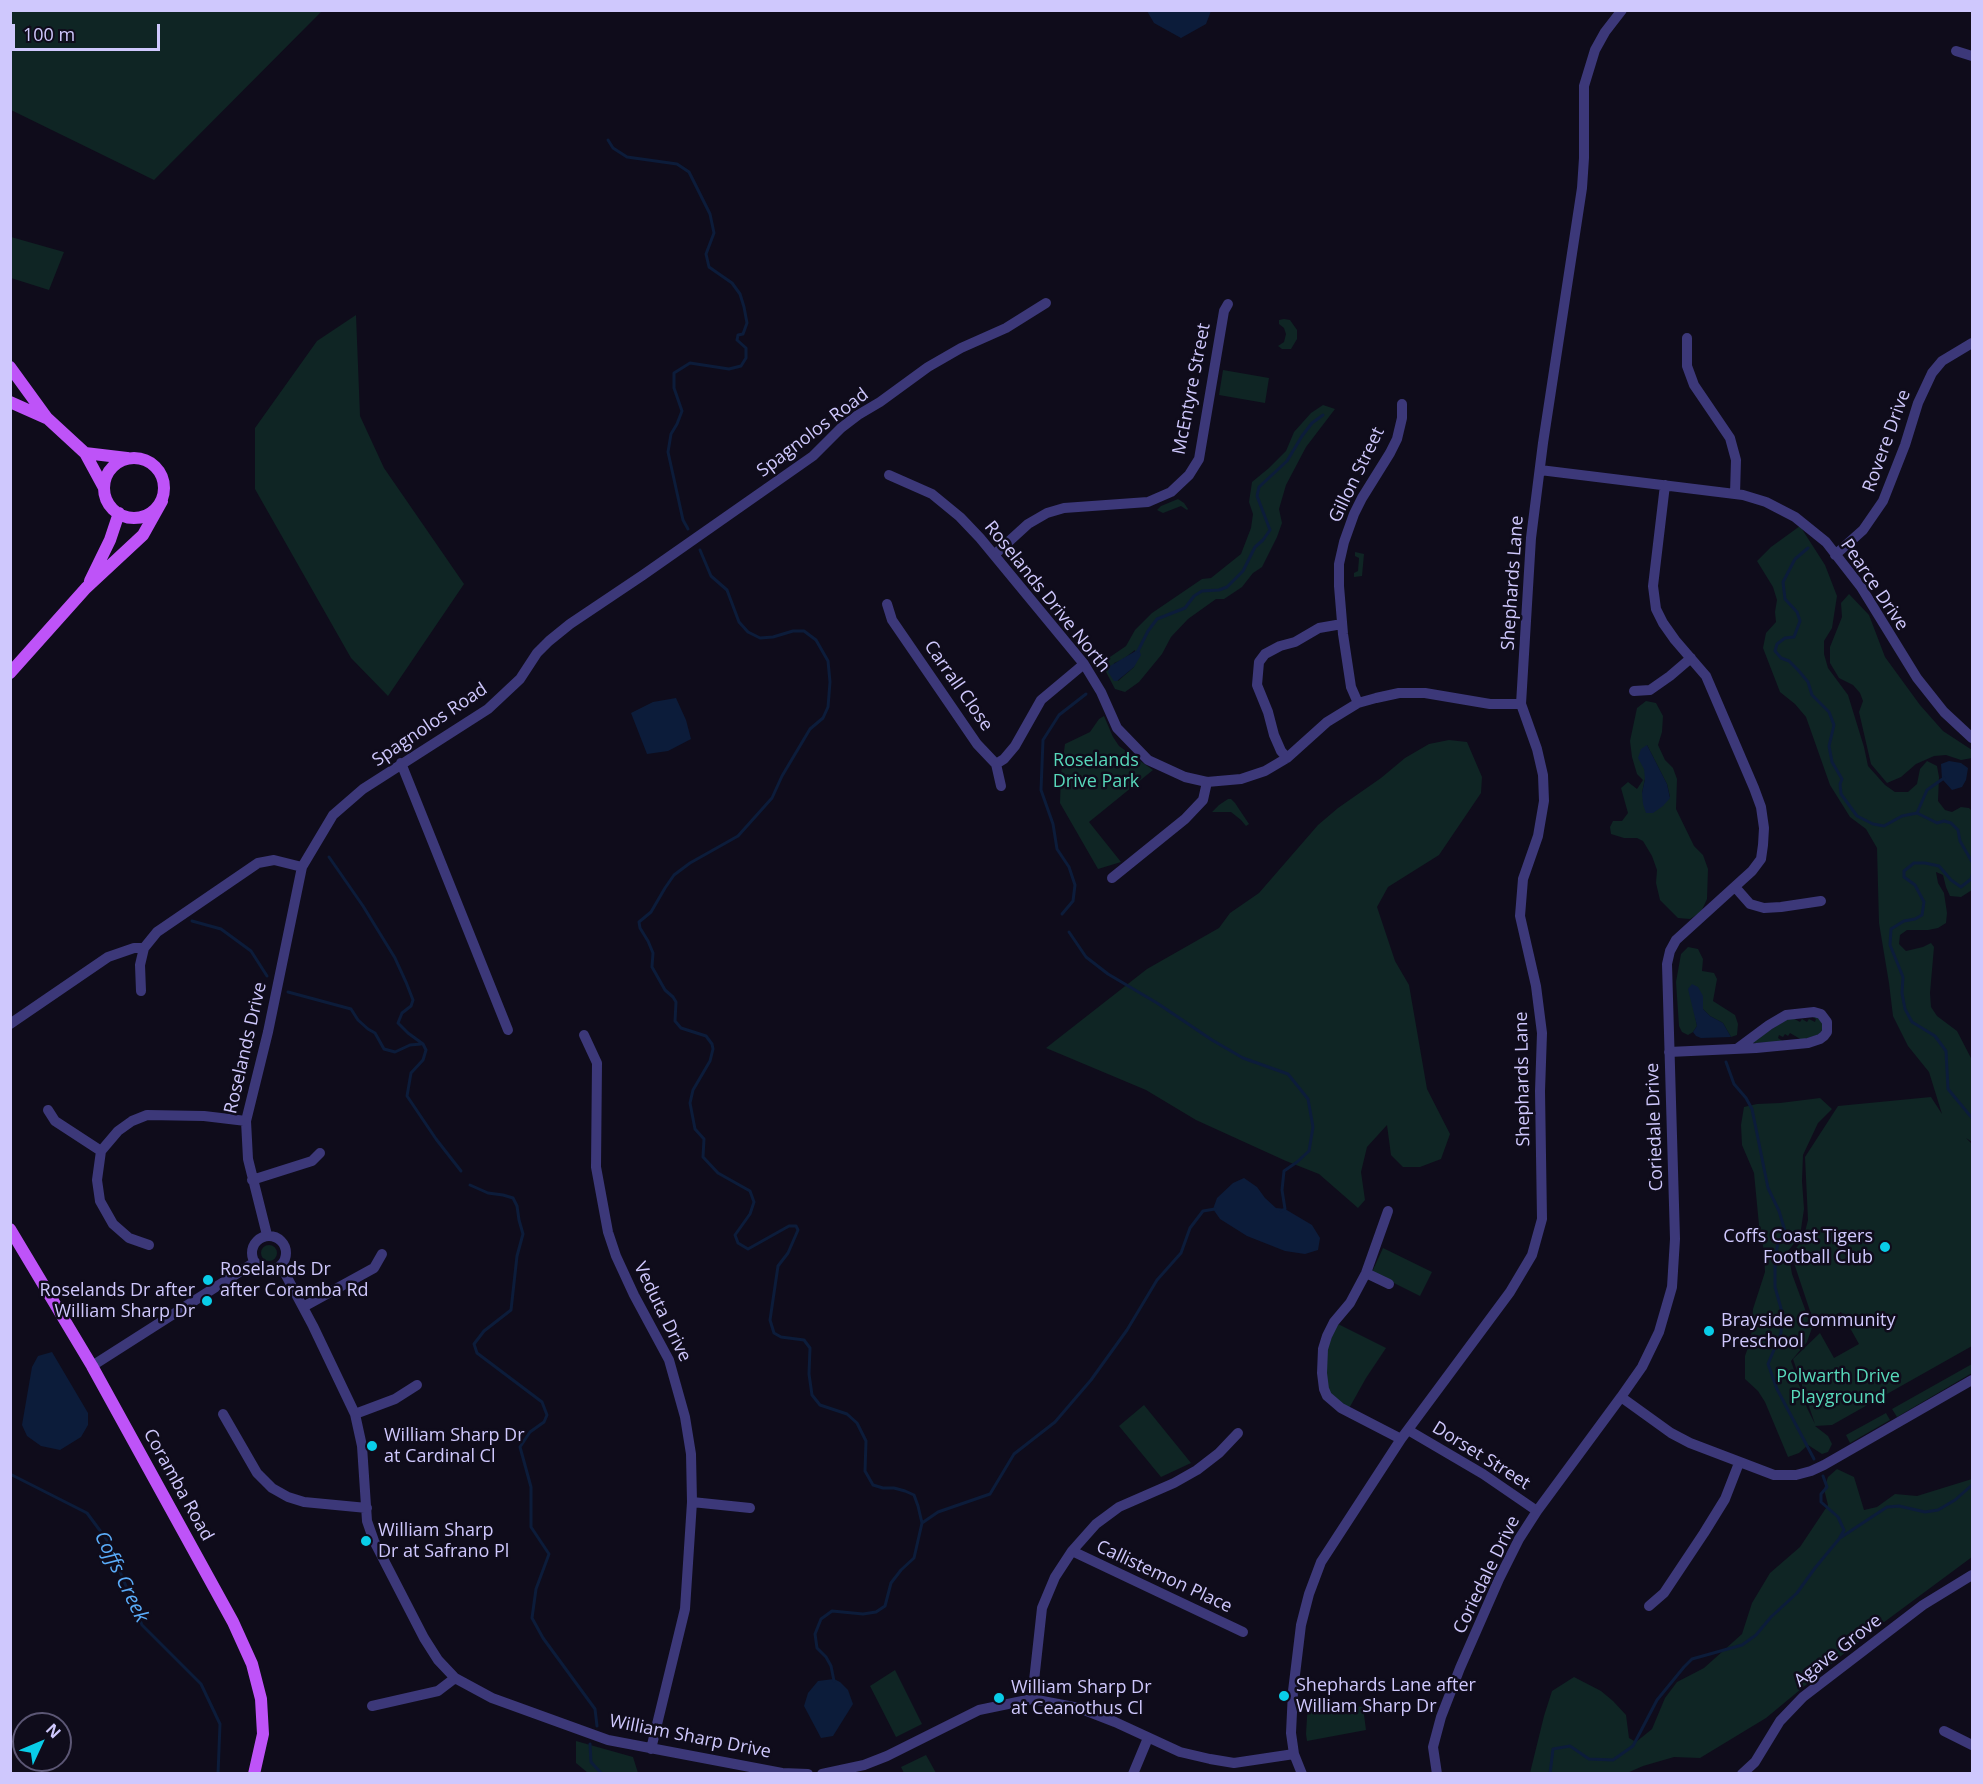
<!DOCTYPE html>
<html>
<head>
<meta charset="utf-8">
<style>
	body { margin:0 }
	#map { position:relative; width:1983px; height:1784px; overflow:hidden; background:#0f0c1b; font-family:"Open Sans",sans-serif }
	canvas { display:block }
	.frame { position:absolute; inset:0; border:12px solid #cfc8fd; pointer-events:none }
	.north { position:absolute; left:12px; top:1712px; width:60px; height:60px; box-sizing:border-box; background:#0f0c1b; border:2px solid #5c5775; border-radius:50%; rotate:46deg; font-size:16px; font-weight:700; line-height:24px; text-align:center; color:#cfc8fd }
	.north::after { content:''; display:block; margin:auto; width:21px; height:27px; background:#09cde8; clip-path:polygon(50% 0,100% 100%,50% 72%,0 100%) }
	.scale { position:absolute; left:12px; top:24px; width:148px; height:27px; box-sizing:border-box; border:3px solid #cfc8fd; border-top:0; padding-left:8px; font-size:18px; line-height:21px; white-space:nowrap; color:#cfc8fd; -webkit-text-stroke:4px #0f0c1b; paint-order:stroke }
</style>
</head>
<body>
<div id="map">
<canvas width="1983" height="1784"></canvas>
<div class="frame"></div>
<div class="north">N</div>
<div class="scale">100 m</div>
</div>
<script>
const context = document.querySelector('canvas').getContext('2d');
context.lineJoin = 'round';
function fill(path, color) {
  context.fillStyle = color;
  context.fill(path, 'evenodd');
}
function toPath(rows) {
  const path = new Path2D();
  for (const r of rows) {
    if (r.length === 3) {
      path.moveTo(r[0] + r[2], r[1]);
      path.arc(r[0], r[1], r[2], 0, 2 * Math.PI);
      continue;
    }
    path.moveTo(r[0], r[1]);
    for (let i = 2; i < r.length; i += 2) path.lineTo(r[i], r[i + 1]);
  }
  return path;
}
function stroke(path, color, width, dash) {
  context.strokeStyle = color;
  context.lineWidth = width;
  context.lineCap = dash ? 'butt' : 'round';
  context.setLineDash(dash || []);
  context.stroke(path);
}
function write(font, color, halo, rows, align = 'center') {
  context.font = font + ' "Open Sans",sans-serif';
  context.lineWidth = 5;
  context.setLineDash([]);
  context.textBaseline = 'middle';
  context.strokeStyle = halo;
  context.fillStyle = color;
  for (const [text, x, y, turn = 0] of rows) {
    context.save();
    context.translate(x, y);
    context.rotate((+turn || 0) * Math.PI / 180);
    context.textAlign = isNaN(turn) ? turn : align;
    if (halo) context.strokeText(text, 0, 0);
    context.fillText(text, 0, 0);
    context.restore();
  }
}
fill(toPath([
	[10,11,11,10,322,11,154,180,11,110],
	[11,237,64,252,49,290,11,278],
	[356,315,360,416,384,468,464,584,388,696,351,658,255,489,255,428,317,341],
	[1284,319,1290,320,1297,330,1297,339,1291,349,1282,349,1278,346,1284,342,1286,334,1284,328,1279,324,1279,320],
	[1223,370,1269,378,1265,403,1219,395],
	[1323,405,1335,409,1306,447,1286,485,1279,509,1282,523,1277,537,1262,567,1253,573,1242,587,1224,599,1216,599,1188,619,1171,637,1162,654,1139,682,1125,692,1115,689,1105,670,1107,659,1126,646,1135,630,1152,613,1202,579,1211,578,1241,554,1251,528,1253,514,1249,502,1252,482,1269,468,1286,451,1294,432,1311,413],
	[1135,650,1134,667,1118,681,1114,663,1122,660],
	[1178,499,1184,503,1188,509,1187,510,1181,506,1163,513,1157,510,1161,506],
	[1800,526,1825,565,1837,596,1832,628,1824,641,1824,654,1828,668,1848,695,1864,747,1868,766,1885,785,1895,792,1908,792,1917,784,1920,769,1927,761,1937,766,1939,777,1938,801,1945,810,1952,812,1961,807,1969,808,1972,811,1972,890,1961,897,1950,896,1946,887,1943,875,1936,872,1938,883,1944,893,1947,913,1946,923,1938,928,1928,930,1907,930,1900,935,1899,944,1906,951,1923,947,1931,943,1934,947,1930,993,1931,1007,1937,1016,1957,1031,1972,1060,1972,1142,1966,1138,1972,1144,1972,1346,1832,1425,1815,1426,1828,1436,1832,1444,1828,1452,1822,1454,1808,1445,1799,1453,1788,1457,1765,1402,1758,1391,1745,1379,1745,1356,1751,1339,1753,1309,1765,1272,1764,1251,1759,1225,1754,1173,1742,1145,1741,1125,1744,1107,1757,1104,1780,1103,1820,1098,1832,1109,1818,1123,1803,1155,1802,1181,1804,1209,1800,1236,1788,1251,1792,1274,1812,1328,1807,1342,1791,1361,1807,1408,1815,1424,1793,1359,1820,1333,1834,1358,1859,1344,1841,1312,1815,1326,1791,1254,1803,1240,1808,1220,1805,1157,1838,1106,1931,1097,1942,1114,1929,1072,1908,1046,1893,1016,1889,983,1879,923,1877,848,1866,829,1850,817,1830,785,1806,717,1795,704,1780,692,1763,648,1766,633,1776,622,1775,612,1777,600,1773,587,1757,561,1771,547],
	[1355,552,1364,554,1362,576,1354,577,1354,573,1358,571,1359,558,1355,556],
	[1849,594,1869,615,1885,657,1920,705,1943,731,1972,750,1972,758,1961,760,1946,755,1934,756,1916,764,1901,777,1887,783,1871,764,1859,712,1863,701,1860,693,1853,685,1839,678,1830,663,1830,647,1842,617,1841,603],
	[1646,701,1656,703,1663,716,1662,732,1658,745,1665,760,1673,768,1677,779,1676,809,1694,846,1703,855,1708,869,1707,899,1701,912,1690,919,1678,918,1660,900,1656,883,1657,870,1652,856,1643,841,1637,838,1624,838,1611,834,1610,827,1613,821,1622,821,1628,813,1621,788,1628,782,1637,789,1643,780,1637,774,1632,757,1630,741,1637,708],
	[1647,745,1667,784,1670,797,1642,793,1645,779],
	[1104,716,1113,737,1119,746,1153,770,1089,822,1121,862,1098,869,1060,803,1061,774,1065,744,1090,732,1099,719],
	[1449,740,1467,742,1482,777,1481,793,1439,855,1388,887,1377,907,1395,961,1409,985,1427,1089,1450,1134,1441,1159,1420,1167,1403,1167,1391,1155,1387,1125,1367,1147,1361,1172,1365,1200,1358,1208,1319,1174,1286,1161,1196,1120,1146,1090,1046,1048,1147,969,1219,928,1230,913,1259,893,1318,825,1338,808,1381,778,1405,758,1429,744],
	[1228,799,1231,799,1235,803,1249,824,1246,826,1241,820,1231,812,1212,812,1219,805],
	[1688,947,1698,949,1703,959,1702,971,1714,973,1717,979,1713,1001,1735,1015,1738,1024,1737,1035,1731,1037,1723,1023,1710,1016,1703,1009,1703,996,1694,1010,1697,1026,1693,1032,1688,1035,1682,1032,1679,1026,1676,982,1681,954],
	[1809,1015,1817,1016,1821,1020,1824,1027,1820,1034,1802,1040,1790,1033,1788,1036,1785,1034,1783,1037,1779,1035,1778,1038,1784,1042,1750,1043,1791,1017,1800,1022,1802,1019,1807,1022,1809,1019,1815,1022,1816,1019],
	[269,1253,8],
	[1383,1248,1432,1272,1420,1296,1372,1272],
	[1334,1322,1386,1348,1366,1378,1347,1412,1327,1396,1322,1373],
	[1972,1364,1972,1373,1897,1417,1892,1409],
	[1144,1405,1191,1463,1161,1477,1119,1426],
	[1886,1413,1890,1420,1850,1443,1846,1435],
	[1837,1469,1854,1477,1864,1510,1877,1507,1895,1494,1917,1496,1972,1479,1972,1557,1864,1637,1766,1718,1700,1758,1674,1757,1643,1766,1627,1773,1530,1773,1544,1716,1552,1691,1574,1677,1601,1691,1613,1701,1626,1715,1629,1738,1636,1742,1652,1729,1665,1698,1677,1682,1704,1668,1742,1634,1752,1603,1770,1573,1800,1547,1828,1505,1824,1489,1828,1477],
	[895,1670,922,1724,896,1737,870,1686],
	[1308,1701,1363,1707,1366,1730,1307,1741,1306,1734],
	[576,1741,633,1757,638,1773,588,1773,576,1763],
	[926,1755,936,1773,904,1773,901,1767]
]), '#0f2524');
fill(toPath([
	[1147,11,1211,11,1206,24,1181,38,1154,23],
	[1139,649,1141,655,1134,667,1117,681,1114,681,1108,672,1110,666],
	[676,698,686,720,691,739,668,751,647,754,631,713,653,702],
	[1647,745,1667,784,1670,798,1663,806,1653,813,1646,813,1643,804,1642,793,1645,779,1644,769,1638,758,1641,749],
	[1949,761,1961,763,1968,768,1966,780,1962,787,1952,790,1942,779,1941,764],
	[1692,984,1698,987,1703,996,1703,1009,1710,1016,1723,1023,1731,1037,1701,1038,1696,1036,1693,1032,1697,1026,1688,989],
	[1244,1178,1257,1187,1265,1198,1276,1208,1285,1209,1312,1225,1320,1238,1318,1250,1305,1254,1285,1251,1247,1236,1220,1219,1213,1209,1217,1198,1233,1183],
	[52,1352,88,1413,88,1425,81,1437,60,1450,41,1446,27,1436,22,1425,32,1367,38,1356],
	[834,1679,840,1682,848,1690,853,1704,833,1736,821,1738,804,1706,808,1693,818,1681]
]), '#0c1c3a');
stroke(toPath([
	[608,140,613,148,627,157,677,164,689,172,710,214,714,233,706,254,709,267,732,283,740,294,744,307,747,323,743,334,738,335,737,340,746,348,746,358,741,366,729,369,690,363,674,373,674,388,682,411,677,424,671,434,668,452,683,520,688,529],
	[1808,548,1795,559,1783,582,1785,599,1797,612,1800,621,1794,637,1785,638,1777,644,1775,651,1781,658,1789,661,1798,670,1808,682,1812,695,1829,712,1834,725,1829,746,1832,762,1842,779,1840,784,1841,794,1857,816,1873,824,1884,826,1902,816,1917,813,1937,823,1944,821,1951,823,1958,830,1960,841,1972,862],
	[700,550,711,576,727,590,739,622,748,632,760,638,773,637,793,631,804,631,816,640,828,661,830,682,828,707,823,718,810,729,782,776,772,798,738,836,690,863,674,875,665,888,651,912,639,922,640,928,648,941,653,953,652,967,665,990,673,997,676,1002,675,1021,681,1028,706,1036,712,1044,713,1049,710,1061,693,1090,690,1103,695,1129,704,1139,703,1157,718,1173,750,1191,754,1202,750,1214,735,1235,738,1243,748,1249,789,1226,796,1226,798,1230,788,1253,778,1266,770,1320,774,1333,781,1337,804,1340,810,1348,809,1374,812,1395,820,1405,847,1414,857,1423,866,1441,865,1471,873,1485,883,1488,894,1488,905,1491,914,1495,918,1506,922,1523,914,1558,901,1570,891,1583,885,1606,876,1612,863,1614,832,1611,821,1619,815,1634,817,1648,826,1657,831,1666,834,1681],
	[1138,651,1148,631,1157,619,1185,608,1194,596,1202,591,1219,590,1227,587,1243,571,1255,547,1263,540,1270,530,1257,496,1259,487,1287,461,1302,436,1312,423,1323,415],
	[1917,813,1927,790,1944,778],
	[329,857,363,906,395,958,406,982,413,1000,411,1006,402,1013,398,1023,408,1033,423,1044,426,1050,423,1060,411,1073,407,1096,436,1139,461,1171],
	[1972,875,1971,879,1961,887,1951,880,1939,866,1925,863,1914,863,1904,871,1904,877,1915,885,1924,902,1922,915,1915,919,1904,921,1891,929,1890,945,1903,977,1902,993,1905,1009,1912,1022,1935,1036,1946,1051,1948,1089,1972,1118],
	[1062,914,1073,901,1075,885,1069,867,1057,849,1053,824,1041,790,1043,740,1059,715,1086,694],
	[192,921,221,929,251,951,267,976],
	[1069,932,1086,957,1108,974,1157,1003,1212,1040,1243,1058,1288,1074,1308,1099,1313,1127,1309,1151,1297,1162,1284,1171,1282,1190,1285,1209,1281,1211],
	[288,992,351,1009,358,1020,368,1029,375,1033,384,1049,395,1052,410,1045,421,1044],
	[1726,1062,1734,1084,1746,1098,1752,1109,1768,1188,1779,1211,1785,1231,1778,1243,1775,1258,1775,1287,1782,1312,1781,1333,1768,1364,1777,1389,1814,1459],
	[470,1185,488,1193,503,1195,513,1198,517,1206,519,1220,523,1234,517,1256,511,1310,484,1331,474,1344,477,1353,542,1402,547,1415,544,1422,530,1432,520,1447,531,1487,531,1527,549,1554,536,1589,532,1618,543,1638,595,1709,597,1726],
	[10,1474,87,1513,107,1540,142,1625,201,1684,220,1724,218,1774],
	[922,1523,938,1512,990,1494,1014,1454,1055,1422,1091,1380,1127,1330,1157,1280,1181,1253,1190,1228,1203,1211,1215,1209],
	[1840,1538,1887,1507,1899,1506,1925,1512,1938,1510,1955,1500,1972,1485],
	[590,1744,591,1762,602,1774],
	[1550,1774,1553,1749,1570,1746,1589,1759,1613,1760,1633,1746,1657,1700,1684,1667,1692,1659,1742,1645,1756,1635,1771,1617,1797,1593,1815,1568,1839,1539,1844,1530,1838,1517,1821,1502,1821,1494,1827,1487,1823,1476]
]), '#0c1c3a', 3);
stroke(toPath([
	[1956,51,1972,56],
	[1687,338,1687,366,1694,385,1730,438,1736,460,1735,494],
	[1540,470,1743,495,1766,502,1795,517,1826,542,1861,587,1917,678,1944,712,1972,738],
	[889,475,932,494,960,517,980,538,1084,664,1101,692,1117,728,1148,760,1185,777,1207,782,1241,779,1265,771,1287,758,1327,722,1358,703,1376,698,1399,693,1425,693,1490,704,1521,704],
	[994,555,1028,524,1047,513,1064,508,1148,502,1171,492,1189,475,1199,459,1224,311,1228,304],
	[1835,555,1863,530,1883,501,1905,445,1918,403,1932,373,1942,361,1972,343],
	[887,604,892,620,951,706,977,744,996,764,1001,786],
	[1634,691,1650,690,1670,676,1691,658],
	[1358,703,1351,687,1343,634,1339,586,1339,564,1344,542,1354,514,1362,498,1390,453,1397,439,1402,418,1402,404],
	[1287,758,1281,751,1274,735,1268,712,1257,685,1259,662,1265,654,1280,646,1295,642,1319,628,1342,624],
	[401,763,508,1030],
	[996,764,1004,759,1015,746,1041,700,1084,664],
	[1112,878,1185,819,1203,800,1207,782],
	[1735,887,1750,904,1764,908,1781,907,1821,901],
	[141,991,140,965,144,948],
	[10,1024,108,957,134,948,144,948,157,932,258,863,274,860,302,867],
	[584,1035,597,1063,596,1167,608,1232,616,1256,634,1295,669,1360,685,1417,691,1454,692,1502,685,1609,651,1749],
	[1669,1052,1756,1048,1808,1043,1820,1039,1824,1036,1827,1032,1827,1022,1821,1014,1814,1012,1786,1015,1769,1025,1738,1048],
	[48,1110,55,1121,101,1151],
	[252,1180,312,1161,320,1153],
	[1388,1211,1366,1273,1350,1303,1334,1322,1327,1336,1323,1349,1322,1373,1324,1389,1327,1396,1341,1408,1401,1439],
	[267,1235,248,1159,246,1121,268,1032,302,867,333,815,363,789,488,709,520,679,537,653,549,641,570,624,643,575,813,456,841,428,858,415,880,402,928,367,961,348,1006,328,1046,303],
	[269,1253,17],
	[149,1245,129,1238,113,1224,100,1201,97,1180,101,1151,118,1131,132,1121,147,1115,204,1116,246,1121],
	[281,1266,313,1326,355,1414,362,1446,367,1521,374,1541,424,1638,438,1660,455,1678,492,1698,608,1740,782,1773,808,1774],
	[1366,1273,1389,1284],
	[303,1307,374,1268,382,1254],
	[92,1366,255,1262],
	[1621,1397,1671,1433,1690,1443,1774,1475,1796,1475,1811,1471,1824,1465,1972,1380],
	[223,1414,257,1473,272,1488,288,1497,304,1502,367,1508],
	[355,1414,395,1399,417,1385],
	[1408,1430,1483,1474,1537,1511],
	[692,1502,750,1508],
	[1072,1551,1243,1632],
	[1649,1606,1664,1593,1704,1533,1725,1499,1739,1463],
	[1032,1699,1042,1608,1055,1577,1072,1551,1096,1524,1119,1507,1174,1483,1197,1470,1219,1453,1238,1433],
	[372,1706,438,1691,455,1678],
	[1944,1731,1972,1745],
	[822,1774,864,1765,887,1756,979,1710,1032,1699,1079,1708,1115,1722,1180,1752,1210,1759,1234,1763,1294,1754],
	[1133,1774,1148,1738],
	[1302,1774,1294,1754,1291,1733,1293,1691,1301,1625,1309,1594,1321,1562,1401,1439,1510,1292,1532,1255,1542,1219,1540,1091,1542,1033,1536,986,1520,916,1523,879,1538,836,1544,801,1543,775,1537,749,1521,704,1531,538,1543,443,1582,188,1584,158,1584,86,1595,50,1605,32,1622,10],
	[1437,1774,1433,1747,1441,1717,1460,1668,1499,1579,1519,1539,1537,1511,1621,1397,1642,1367,1659,1332,1672,1287,1675,1239,1667,964,1670,951,1676,940,1752,871,1761,859,1763,845,1764,828,1761,807,1754,788,1706,676,1675,640,1663,623,1656,609,1653,586,1665,485],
	[1742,1774,1755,1762,1780,1721,1803,1697,1923,1605,1972,1575]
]), '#3c3879', 10);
stroke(toPath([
	[10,367,47,418,85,453,104,488],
	[10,402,46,418],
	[85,453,127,458],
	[134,488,30],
	[90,581,110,540,119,513],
	[10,673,86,588,143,535,162,501],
	[10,1229,92,1366,233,1622,252,1664,261,1699,263,1734,254,1774]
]), '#be53f8', 12);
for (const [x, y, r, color] of [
	[1885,1247,6,"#09cde8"],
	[208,1280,6,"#09cde8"],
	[207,1301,6,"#09cde8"],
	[1709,1331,6,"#09cde8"],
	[372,1446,6,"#09cde8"],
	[366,1541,6,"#09cde8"],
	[1284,1696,6,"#09cde8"],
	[999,1698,6,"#09cde8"]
]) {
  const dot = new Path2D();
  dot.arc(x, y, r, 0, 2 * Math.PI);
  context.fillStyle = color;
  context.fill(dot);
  stroke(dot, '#0f0c1b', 2);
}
write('18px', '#cfc8fd', '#0f0c1b', [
	["McEntyre Street",1192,389,-79],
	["Spagnolos Road",813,433,-37],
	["Rovere Drive",1887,441,-70],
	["Gillon Street",1357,475,-64],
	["Shephards Lane",1513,583,-86],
	["Pearce Drive",1874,585,56],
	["Roselands Drive North",1047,597,51],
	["Carrall Close",958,686,55],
	["Spagnolos Road",430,725,-34],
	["Roselands Drive",246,1048,-77],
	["Shephards Lane",1523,1079,-91],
	["Coriedale Drive",1655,1127,-92],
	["Veduta Drive",662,1312,64],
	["Dorset Street",1481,1456,32],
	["Coramba Road",178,1485,61],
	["Coriedale Drive",1487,1575,-64],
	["Callistemon Place",1164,1577,25],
	["Agave Grove",1838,1651,-38],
	["William Sharp Drive",690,1737,11]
]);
write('18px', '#58d9bb', '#0f0c1b', [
	["Roselands",1096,761],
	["Drive Park",1096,782],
	["Polwarth Drive",1838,1377],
	["Playground",1838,1398]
]);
write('18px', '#cfc8fd', '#0f0c1b', [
	["Coffs Coast Tigers",1873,1237,"right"],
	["Football Club",1873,1258,"right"],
	["Roselands Dr",220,1270],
	["after Coramba Rd",220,1291],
	["Roselands Dr after",195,1291,"right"],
	["William Sharp Dr",195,1312,"right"],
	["Brayside Community",1721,1321],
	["Preschool",1721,1342],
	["William Sharp Dr",384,1436],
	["at Cardinal Cl",384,1457],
	["William Sharp",378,1531],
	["Dr at Safrano Pl",378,1552],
	["Shephards Lane after",1296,1686],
	["William Sharp Dr",1296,1707],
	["William Sharp Dr",1011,1688],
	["at Ceanothus Cl",1011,1709]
], 'left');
write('italic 20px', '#5aacf9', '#0f0c1b', [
	["Coffs Creek",121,1577,64]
]);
</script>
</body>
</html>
